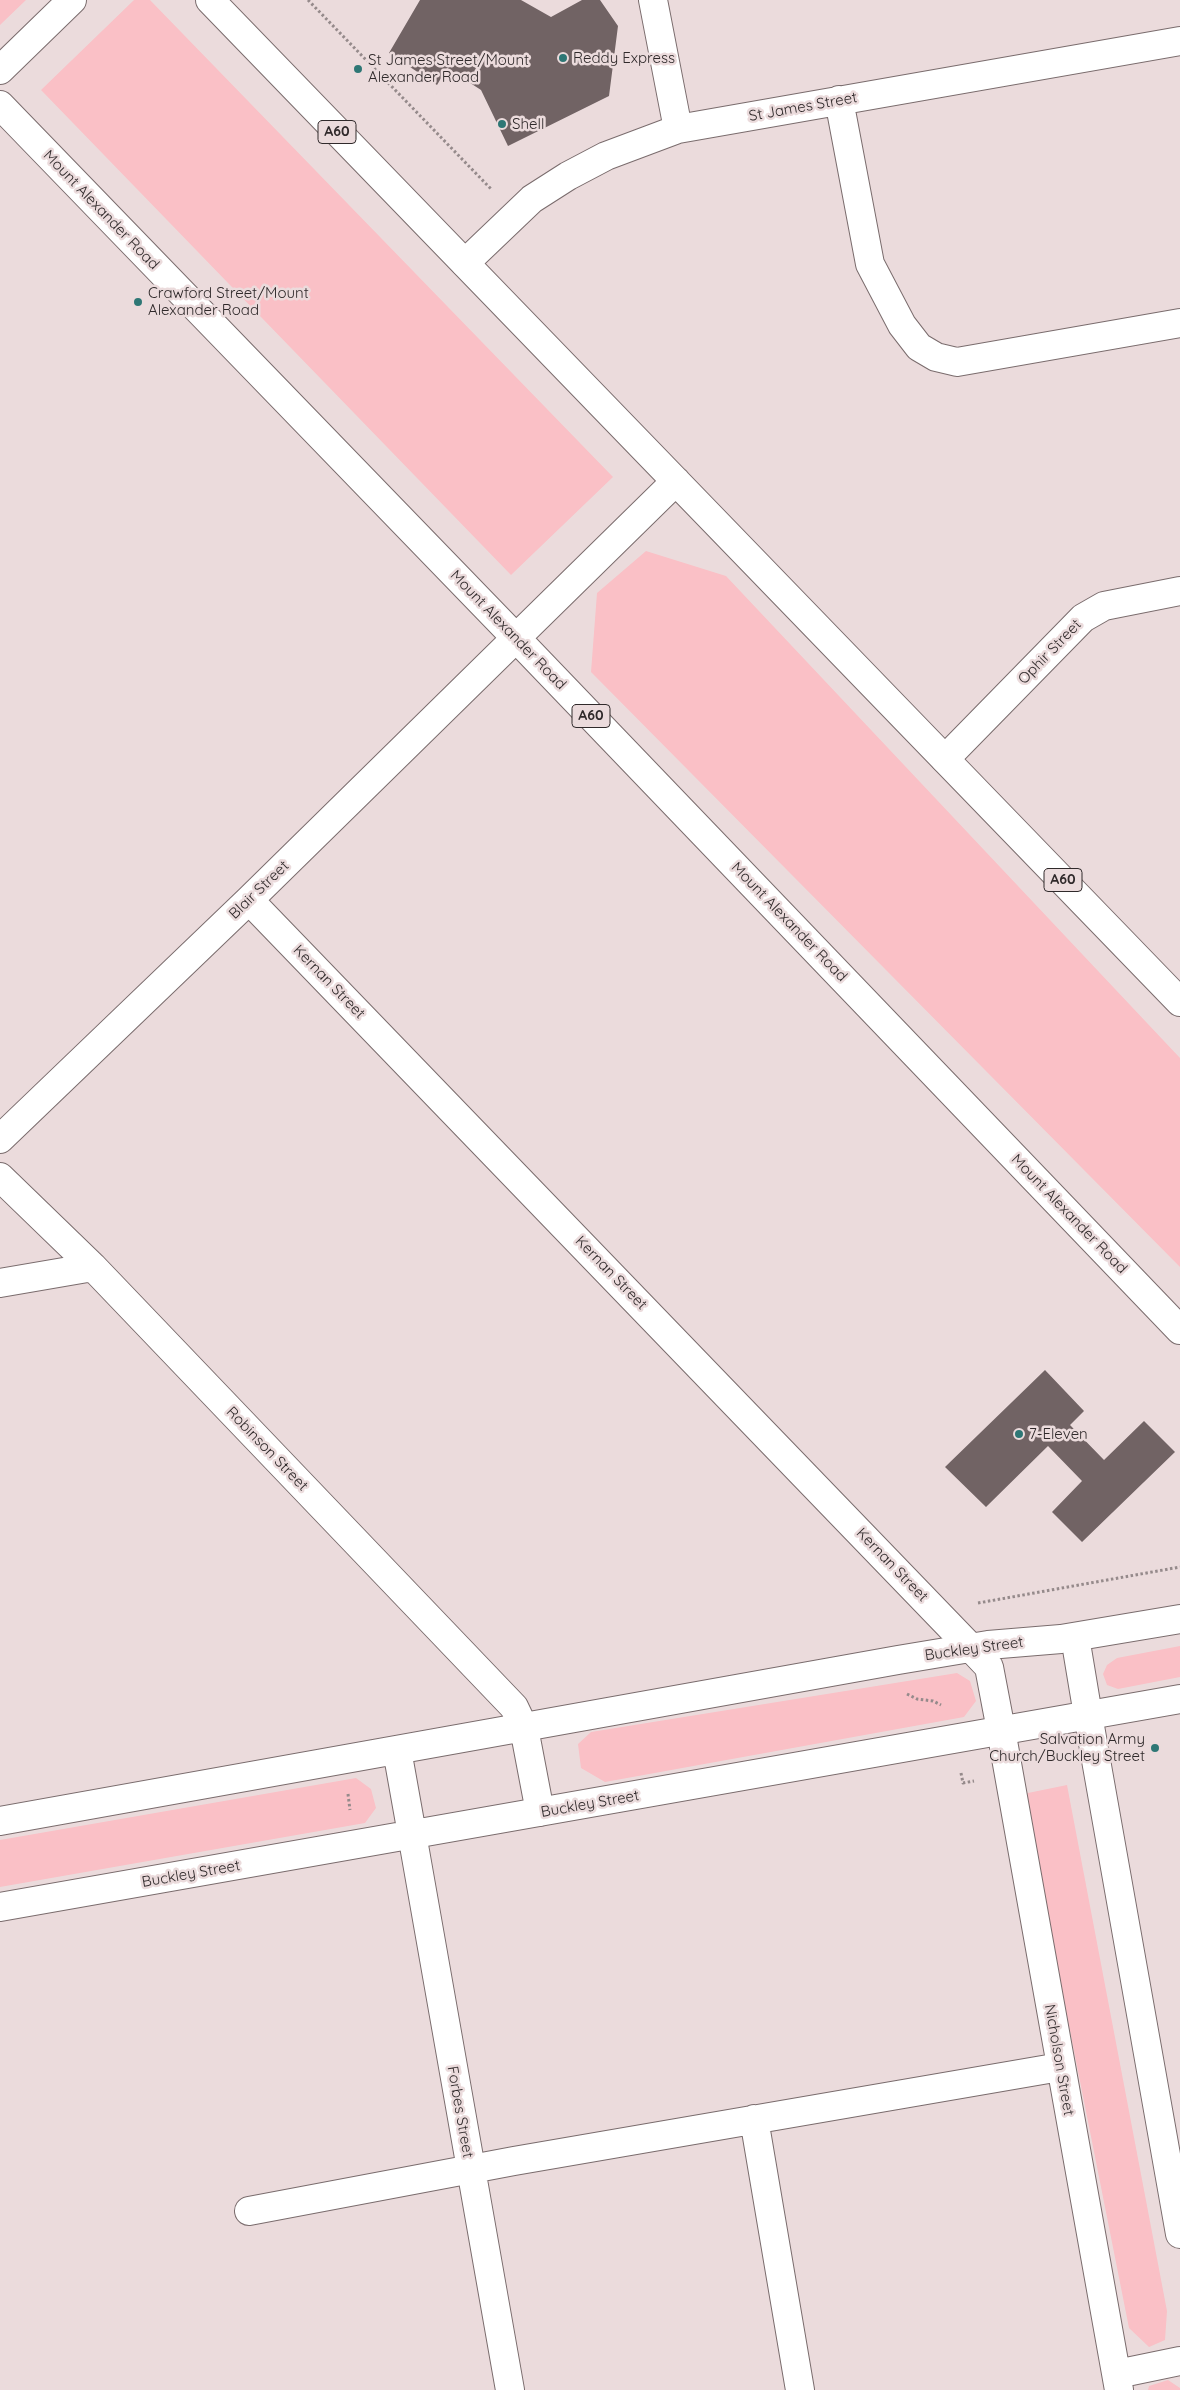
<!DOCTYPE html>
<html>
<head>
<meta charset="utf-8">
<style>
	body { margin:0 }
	canvas { display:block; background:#ebdbdc }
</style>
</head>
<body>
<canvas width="1180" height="2390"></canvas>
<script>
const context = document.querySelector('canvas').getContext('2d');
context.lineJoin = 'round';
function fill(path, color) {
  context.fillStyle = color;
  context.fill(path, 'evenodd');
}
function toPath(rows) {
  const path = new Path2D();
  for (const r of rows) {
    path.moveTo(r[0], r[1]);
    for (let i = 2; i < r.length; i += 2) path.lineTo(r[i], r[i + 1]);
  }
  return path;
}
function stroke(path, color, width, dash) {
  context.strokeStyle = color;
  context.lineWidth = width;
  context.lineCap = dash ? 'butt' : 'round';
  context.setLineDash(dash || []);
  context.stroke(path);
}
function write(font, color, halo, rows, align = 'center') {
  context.font = font + ' Quicksand,sans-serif';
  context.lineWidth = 5;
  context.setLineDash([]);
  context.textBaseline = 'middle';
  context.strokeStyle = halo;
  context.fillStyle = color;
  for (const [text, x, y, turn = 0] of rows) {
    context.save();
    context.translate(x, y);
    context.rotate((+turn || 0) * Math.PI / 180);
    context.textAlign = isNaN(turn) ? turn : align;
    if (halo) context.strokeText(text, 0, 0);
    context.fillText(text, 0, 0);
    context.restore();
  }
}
fill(toPath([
	[0,0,26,0,0,25],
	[134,0,150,0,613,477,511,575,41,90],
	[646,551,726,576,1180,1058,1180,1267,591,672,597,593],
	[1180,1646,1180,1677,1118,1689,1107,1685,1103,1674,1107,1665,1117,1658],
	[957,1673,970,1681,976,1701,964,1717,605,1782,581,1768,578,1744,591,1732],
	[356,1778,371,1789,376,1808,365,1823,0,1887,0,1840],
	[1067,1785,1167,2311,1165,2340,1149,2347,1129,2328,1023,1794],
	[1168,2380,1180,2388,1180,2390,1148,2390,1149,2386]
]), '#fac0c6');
fill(toPath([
	[420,0,521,0,551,17,582,0,600,0,618,26,609,96,508,146,481,90,447,68,437,85,389,53],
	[1045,1370,1084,1411,1070,1425,1104,1460,1144,1421,1175,1452,1082,1542,1052,1512,1082,1481,1048,1446,986,1507,945,1467]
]), '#716364');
const minor = toPath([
	[653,0,678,129],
	[839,100,870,264,902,325,919,347,936,357,957,362,1180,323],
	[465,263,532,199,568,176,606,156,678,129,1180,41],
	[945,759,1083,618,1104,606,1180,591],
	[249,900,971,1648],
	[0,1139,249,900,516,638],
	[0,1177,93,1267,514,1707,524,1728],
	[0,1283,93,1267],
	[1088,1715,1180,2234],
	[1001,1730,1119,2390],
	[412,1834,510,2390],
	[754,2119,800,2390],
	[249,2211,514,2161,1060,2067],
	[1117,2374,1180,2361]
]);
const major = toPath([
	[210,0,1180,1002],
	[0,70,72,0],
	[0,105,516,638,1180,1330],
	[516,638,676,481],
	[1075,1637,1088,1715],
	[971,1648,989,1667,1001,1730],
	[524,1728,540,1812],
	[397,1750,412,1834],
	[0,1821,898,1660,988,1645,1061,1639,1180,1619],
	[0,1907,1180,1699]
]);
stroke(minor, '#7a6c6d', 30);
stroke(major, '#7a6c6d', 30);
stroke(toPath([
	[308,0,492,190],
	[978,1603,1180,1567],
	[907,1694,917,1699,933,1701,941,1705],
	[961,1773,963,1783,974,1781],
	[348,1794,350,1810]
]), '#958a8b', 3, [2.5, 2.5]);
stroke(minor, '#fff', 28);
stroke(major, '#fff', 28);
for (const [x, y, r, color] of [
	[563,58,5,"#2e7775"],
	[358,69,5,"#2e7775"],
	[502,124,5,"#2e7775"],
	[138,302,5,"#2e7775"],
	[1019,1434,5,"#2e7775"],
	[1155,1748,5,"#2e7775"]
]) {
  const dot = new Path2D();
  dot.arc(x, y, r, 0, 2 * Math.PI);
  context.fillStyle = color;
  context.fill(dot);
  stroke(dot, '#ebdbdc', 2);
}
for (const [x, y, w] of [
	[337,132,38],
	[591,716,38],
	[1063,880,38]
]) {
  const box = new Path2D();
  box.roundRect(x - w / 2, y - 11.5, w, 23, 4);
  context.fillStyle = '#ebdbdc';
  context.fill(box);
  stroke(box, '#302a2b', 1);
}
write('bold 14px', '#302a2b', null, [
	["A60",337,132],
	["A60",591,716],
	["A60",1063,880]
]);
write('15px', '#302a2b', '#ebdbdc', [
	["Reddy Express",573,58],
	["St James Street/Mount",368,60],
	["Alexander Road",368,77],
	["Shell",512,124],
	["Crawford Street/Mount",148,293],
	["Alexander Road",148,310],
	["7-Eleven",1029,1434],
	["Salvation Army",1145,1739,"right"],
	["Church/Buckley Street",1145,1756,"right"]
], 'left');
write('15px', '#302a2b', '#ebdbdc', [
	["St James Street",803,107,-10],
	["Mount Alexander Road",101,210,46],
	["Mount Alexander Road",508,630,46],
	["Ophir Street",1050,652,-46],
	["Blair Street",259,890,-44],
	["Mount Alexander Road",789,922,46],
	["Kernan Street",329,982,46],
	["Mount Alexander Road",1069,1214,46],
	["Kernan Street",611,1273,46],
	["Robinson Street",267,1449,46],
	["Kernan Street",892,1565,46],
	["Buckley Street",974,1649,-8],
	["Buckley Street",590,1804,-10],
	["Buckley Street",191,1874,-10],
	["Nicholson Street",1059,2060,80],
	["Forbes Street",460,2112,80]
]);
</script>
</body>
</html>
